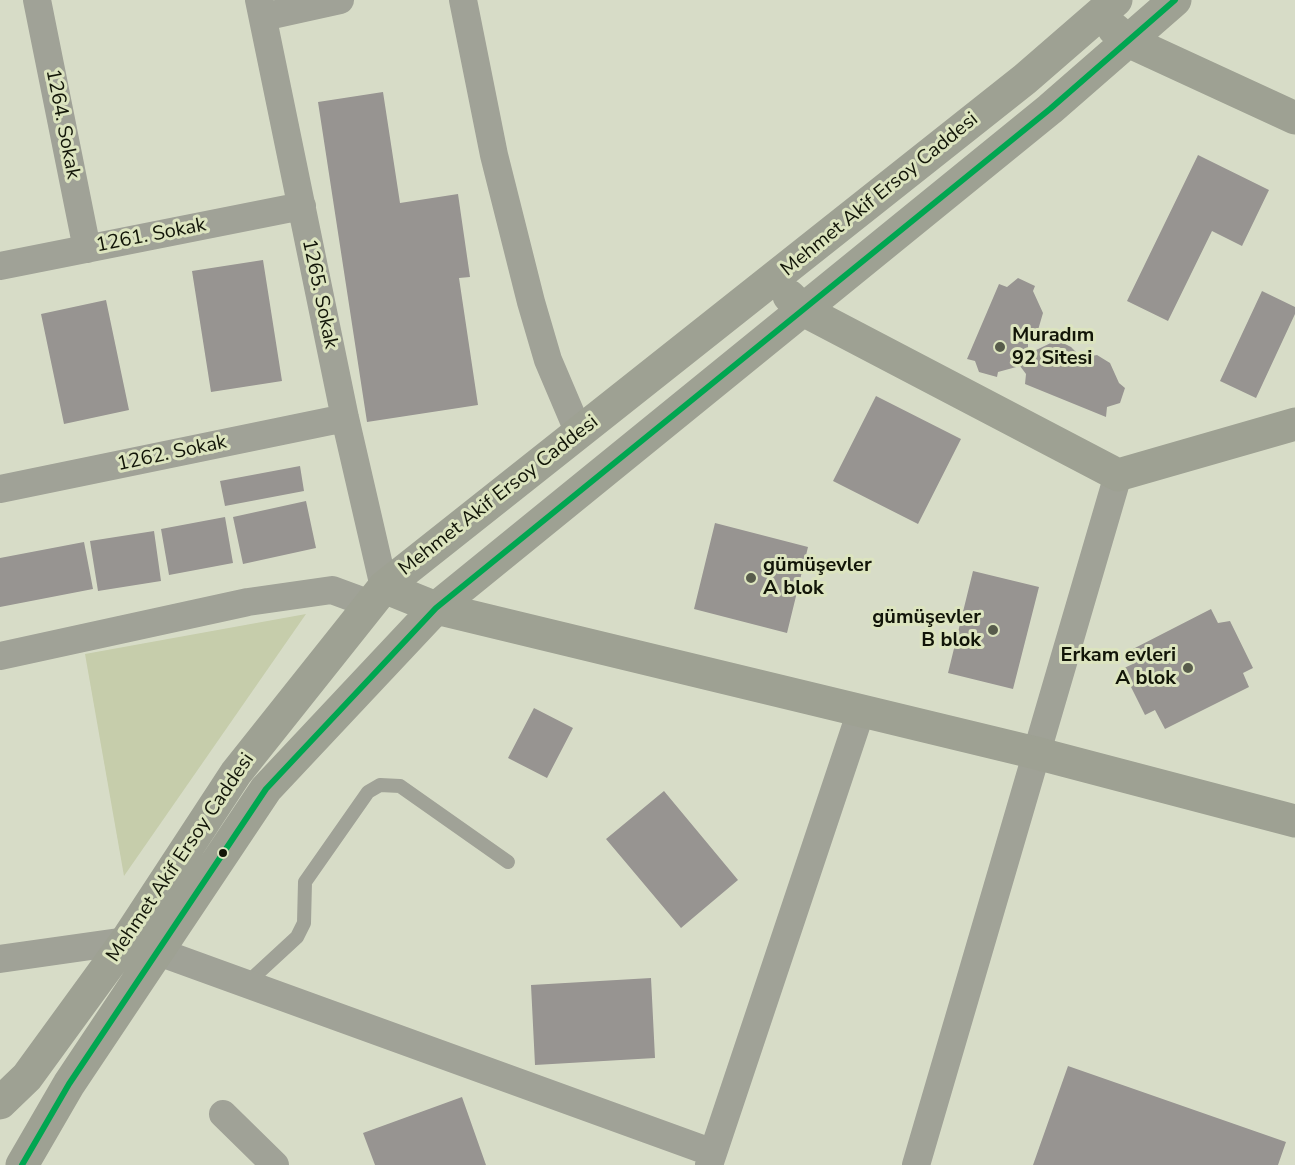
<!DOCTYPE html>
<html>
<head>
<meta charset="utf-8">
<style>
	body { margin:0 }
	canvas { display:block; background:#d7dcc7 }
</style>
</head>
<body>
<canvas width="1295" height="1165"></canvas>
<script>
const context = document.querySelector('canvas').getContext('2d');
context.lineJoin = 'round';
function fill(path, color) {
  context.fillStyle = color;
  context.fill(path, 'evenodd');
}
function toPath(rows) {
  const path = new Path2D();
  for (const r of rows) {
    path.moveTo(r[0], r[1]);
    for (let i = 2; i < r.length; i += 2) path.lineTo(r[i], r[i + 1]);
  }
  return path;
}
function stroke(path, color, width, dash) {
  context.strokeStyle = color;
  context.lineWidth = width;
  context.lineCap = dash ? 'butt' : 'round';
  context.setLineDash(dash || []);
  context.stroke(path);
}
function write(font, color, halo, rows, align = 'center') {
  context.font = font + ' "Nunito Sans",sans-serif';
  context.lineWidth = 6;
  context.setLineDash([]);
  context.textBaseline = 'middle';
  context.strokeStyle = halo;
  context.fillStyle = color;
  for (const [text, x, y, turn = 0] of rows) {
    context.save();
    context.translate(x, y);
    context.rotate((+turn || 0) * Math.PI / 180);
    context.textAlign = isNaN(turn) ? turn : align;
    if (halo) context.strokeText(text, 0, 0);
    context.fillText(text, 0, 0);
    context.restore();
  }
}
fill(toPath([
	[306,614,124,876,85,654]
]), '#c6cdab');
fill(toPath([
	[383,92,400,203,458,194,470,277,459,278,478,405,367,422,318,102],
	[1198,155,1269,190,1242,246,1212,231,1168,321,1127,301],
	[263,260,282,381,211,392,192,271],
	[1018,278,1035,286,1033,291,1043,313,1038,330,1033,334,1025,332,1021,340,1028,343,1028,348,1034,351,1057,340,1071,347,1078,354,1077,360,1084,363,1086,357,1097,355,1110,363,1119,383,1125,388,1120,403,1107,407,1106,417,1025,384,1026,374,1020,366,998,372,997,377,979,372,975,361,967,359,999,284,1007,287],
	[1262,291,1295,307,1295,314,1256,398,1220,381],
	[106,300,129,410,64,424,41,314],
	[876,396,961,439,918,524,833,481],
	[300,466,304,491,225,506,220,481],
	[306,501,316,548,243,564,233,517],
	[225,517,233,563,169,575,161,529],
	[715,523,808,547,787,633,694,609],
	[154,531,161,581,98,591,90,541],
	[84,542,93,589,0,607,0,558],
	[973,571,1039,587,1013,689,948,673],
	[1211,609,1218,623,1230,621,1253,668,1243,673,1249,687,1165,729,1155,710,1145,715,1122,669,1135,663,1129,651],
	[534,708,573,728,547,778,508,758],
	[664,791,738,880,681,928,606,839],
	[651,978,655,1058,535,1065,531,985],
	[1068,1066,1286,1142,1278,1165,1033,1165],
	[462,1097,486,1165,375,1165,363,1133]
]), '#979491');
stroke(toPath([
	[246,984,297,937,304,923,305,882,368,792,380,785,400,786,508,862]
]), '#a0a297', 14);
stroke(toPath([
	[37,0,87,249],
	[259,0,345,418,384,587],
	[463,0,494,155,531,302,548,360,579,433],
	[263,17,340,0],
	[0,266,302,206],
	[0,489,345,418],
	[0,656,248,602,332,590,370,604],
	[156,951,713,1153],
	[0,959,126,941],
	[223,1114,275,1165],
	[709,1165,861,711],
	[916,1165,1118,475]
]), '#a0a297', 28);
stroke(toPath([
	[1114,29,1128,41,1295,118],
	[789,296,803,310,1118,475,1295,424],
	[384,587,436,608,1036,753,1295,821],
	[0,1103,27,1077,126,941,236,773,384,587,1025,79,1116,0],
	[22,1165,69,1084,266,789,436,608,1050,109,1175,0]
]), '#9ea193', 33);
stroke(toPath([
	[22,1165,69,1084,266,789,436,608,1050,109,1175,0]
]), '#00a651', 6);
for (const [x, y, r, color] of [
	[1000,347,6,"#575b4b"],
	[751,578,6,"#575b4b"],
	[993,630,6,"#575b4b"],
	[1188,668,6,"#575b4b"],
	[223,853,5,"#121508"]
]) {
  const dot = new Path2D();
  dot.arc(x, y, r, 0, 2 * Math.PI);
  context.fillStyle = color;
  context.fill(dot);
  stroke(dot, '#dce4bf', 2);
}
write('20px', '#121508', '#dce4bf', [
	["1264. Sokak",62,124,79],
	["Mehmet Akif Ersoy Caddesi",880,195,-39],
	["1261. Sokak",151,236,-11],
	["1265. Sokak",319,294,78],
	["1262. Sokak",172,454,-12],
	["Mehmet Akif Ersoy Caddesi",499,496,-38],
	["Mehmet Akif Ersoy Caddesi",181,858,-56]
]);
write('bold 20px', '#121508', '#dce4bf', [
	["Muradım",1012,336],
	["92 Sitesi",1012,359],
	["gümüşevler",763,566],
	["A blok",763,589],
	["gümüşevler",981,618,"right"],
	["B blok",981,641,"right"],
	["Erkam evleri",1176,656,"right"],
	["A blok",1176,679,"right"]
], 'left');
</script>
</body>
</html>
